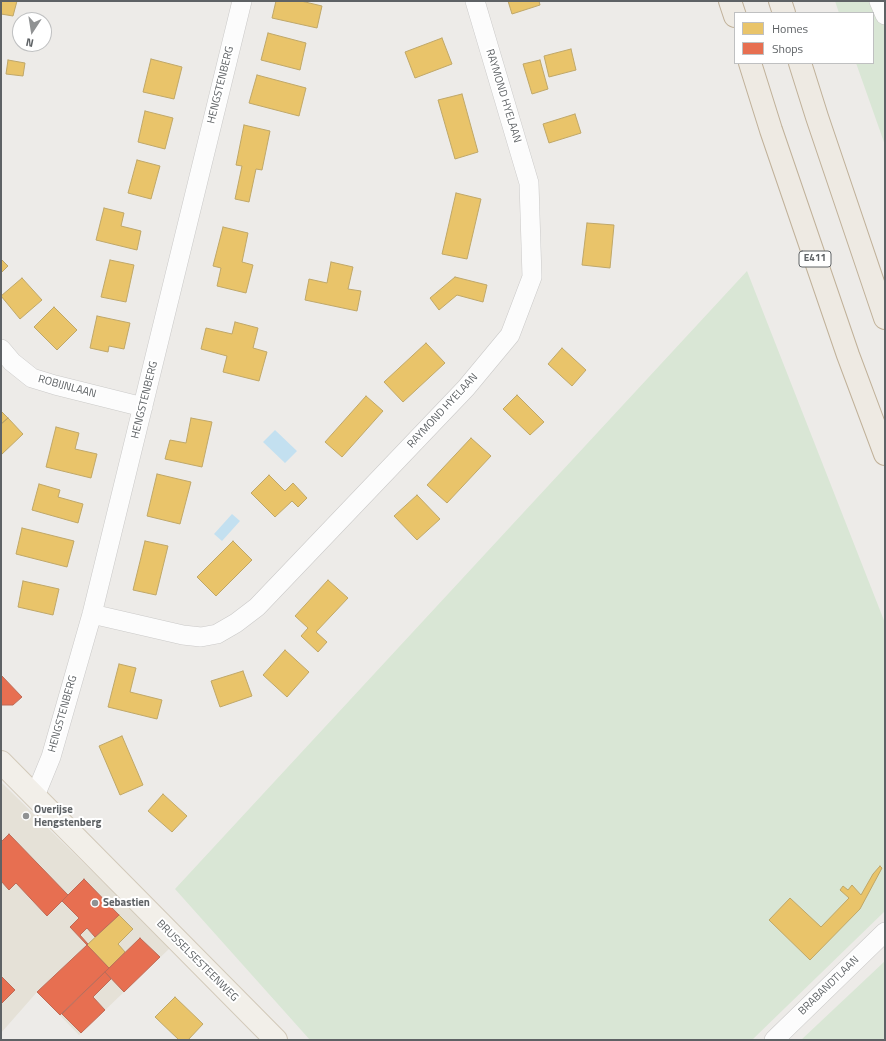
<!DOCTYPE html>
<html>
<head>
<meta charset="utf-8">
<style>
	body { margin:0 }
	#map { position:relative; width:886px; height:1041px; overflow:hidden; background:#edebe8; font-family:"Titillium Web",sans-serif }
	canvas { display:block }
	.frame { position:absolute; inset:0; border:2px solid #5e6265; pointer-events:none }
	.legend { position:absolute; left:734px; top:12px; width:140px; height:52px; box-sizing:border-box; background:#fff; border:1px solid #bfc0c1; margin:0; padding:5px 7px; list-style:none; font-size:12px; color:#5e6265 }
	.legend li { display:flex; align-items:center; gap:8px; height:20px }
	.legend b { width:20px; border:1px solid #bfc0c1 }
	.north { position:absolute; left:12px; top:12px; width:40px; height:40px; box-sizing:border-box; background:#fff; border:1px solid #bfc0c1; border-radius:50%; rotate:192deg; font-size:11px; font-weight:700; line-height:16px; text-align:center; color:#5e6265 }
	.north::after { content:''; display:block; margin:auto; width:14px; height:18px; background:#909293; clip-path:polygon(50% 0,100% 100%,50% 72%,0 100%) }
</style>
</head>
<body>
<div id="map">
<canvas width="886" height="1041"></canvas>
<div class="frame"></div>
<ul class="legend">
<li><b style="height:11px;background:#e9c46a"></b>Homes</li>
<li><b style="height:11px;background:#e76f51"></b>Shops</li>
</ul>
<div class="north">N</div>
</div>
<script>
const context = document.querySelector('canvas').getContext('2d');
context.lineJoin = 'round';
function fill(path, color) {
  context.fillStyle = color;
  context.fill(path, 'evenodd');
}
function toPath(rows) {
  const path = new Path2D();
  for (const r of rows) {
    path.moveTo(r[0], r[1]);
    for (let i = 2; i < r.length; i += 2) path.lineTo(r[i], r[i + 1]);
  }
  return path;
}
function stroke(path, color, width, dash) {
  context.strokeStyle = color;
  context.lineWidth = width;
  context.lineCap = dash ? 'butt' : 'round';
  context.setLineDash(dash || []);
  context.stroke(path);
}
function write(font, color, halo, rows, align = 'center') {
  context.font = font + ' "Titillium Web",sans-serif';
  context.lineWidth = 4;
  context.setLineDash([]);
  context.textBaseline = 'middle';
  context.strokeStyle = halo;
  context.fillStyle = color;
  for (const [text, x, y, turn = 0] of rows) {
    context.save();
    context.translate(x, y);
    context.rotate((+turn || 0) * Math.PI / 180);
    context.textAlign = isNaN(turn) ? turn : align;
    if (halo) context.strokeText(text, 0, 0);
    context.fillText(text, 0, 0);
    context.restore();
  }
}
fill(toPath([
	[1,782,170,948,79,1035,37,992,1,1033]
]), '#e5e1d7');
fill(toPath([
	[835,1,885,1,885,145,856,63,873,63,873,13,839,13],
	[747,271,885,623,885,911,752,1040,310,1040,175,889],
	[885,961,885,1040,801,1040]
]), '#d9e6d5');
fill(toPath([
	[275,430,297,451,285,463,263,442],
	[232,514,240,521,222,541,214,534]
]), '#c3e0f0');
const homes = toPath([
	[1,1,17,1,13,16,1,14,1,1],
	[276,1,301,1,322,6,317,28,272,18,276,1],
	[508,1,539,1,540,5,512,14,508,1],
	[268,33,306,43,300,70,261,60,268,33],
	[442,38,452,64,415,78,405,52,442,38],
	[571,49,576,70,549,77,544,56,571,49],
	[151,59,182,67,174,99,143,92,151,59],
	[8,60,25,63,23,76,6,74,8,60],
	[540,60,548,89,532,94,523,64,540,60],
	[257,75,306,88,299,116,249,103,257,75],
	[462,94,478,152,455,159,438,100,462,94],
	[145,111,173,118,165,149,138,142,145,111],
	[575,114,581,133,549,143,543,124,575,114],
	[244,125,270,131,262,170,256,169,249,202,235,199,242,166,236,165,244,125],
	[137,160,160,166,151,199,128,193,137,160],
	[456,193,481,199,467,259,442,254,456,193],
	[104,208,124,213,121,226,141,231,137,250,96,240,104,208],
	[587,223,614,225,610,268,582,265,587,223],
	[223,227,248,233,242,262,253,265,246,293,217,286,221,268,213,266,223,227],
	[1,259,8,266,1,273,1,259],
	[110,260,134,265,126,302,101,297,110,260],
	[331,262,353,267,348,289,361,291,357,311,305,300,309,279,327,283,331,262],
	[455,277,487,285,483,302,457,295,439,310,430,298,455,277],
	[22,278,42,300,20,319,1,296,22,278],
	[54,307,77,330,57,350,34,327,54,307],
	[97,316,130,323,124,349,109,346,108,352,90,348,97,316],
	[235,322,258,328,253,348,267,352,259,381,223,372,227,356,201,349,206,328,232,334,235,322],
	[426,343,445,363,403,402,384,382,426,343],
	[562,348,586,370,572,386,548,364,562,348],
	[517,395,544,422,530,435,503,409,517,395],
	[366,396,383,411,342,457,325,442,366,396],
	[1,411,8,418,1,424,1,411],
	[8,418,23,434,1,455,1,424,8,418],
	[191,418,212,422,202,467,165,459,170,440,186,443,191,418],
	[56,427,79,433,75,449,97,454,91,478,46,467,56,427],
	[471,438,491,456,447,503,427,485,471,438],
	[157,474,191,482,180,524,147,516,157,474],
	[269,475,285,491,293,483,307,498,298,507,292,501,275,517,251,493,269,475],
	[39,484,60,490,58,497,83,504,78,523,32,510,39,484],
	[417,495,440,519,417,540,394,516,417,495],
	[22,528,74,541,67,567,16,554,22,528],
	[145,541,168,546,156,595,133,590,145,541],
	[233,541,252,560,216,596,197,577,233,541],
	[328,580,348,598,316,632,327,642,318,652,301,636,308,628,295,616,328,580],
	[23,581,59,589,53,615,18,607,23,581],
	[285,650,309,672,287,697,263,675,285,650],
	[119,664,136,668,130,692,162,700,157,719,108,707,119,664],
	[243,671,252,696,220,707,211,681,243,671],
	[122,736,143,785,120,795,99,746,122,736],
	[163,794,187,816,172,832,148,811,163,794],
	[880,866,882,868,860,909,810,960,769,920,790,898,821,927,849,898,840,890,843,886,848,890,852,885,861,895,873,874,880,866],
	[119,915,133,929,118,944,125,952,109,968,87,945,119,915],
	[175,997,203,1024,188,1040,179,1040,155,1017,175,997]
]);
fill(homes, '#e9c46a');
stroke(homes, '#bfa768', 1);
const shops = toPath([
	[1,675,22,697,13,705,1,705,1,675],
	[9,834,68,895,47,916,16,883,9,890,1,881,1,842,9,834],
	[84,879,119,915,95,937,87,928,80,935,88,944,87,945,70,927,79,918,62,901,84,879],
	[140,938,160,957,124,992,105,972,140,938],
	[87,945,109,968,60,1015,37,992,87,945],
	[105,972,111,979,93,997,105,1010,81,1033,62,1014,105,972],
	[1,976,15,990,1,1004,1,976]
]);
fill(shops, '#e76f51');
stroke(shops, '#be6b57', 1);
const street = toPath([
	[879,1,885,15],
	[1,349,12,362,32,378,55,385,143,407],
	[92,614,183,635,201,637,217,634,236,623,257,607,466,388,510,335,532,277,529,183,475,1],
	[35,796,51,757,92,614,242,1],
	[774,1040,885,932]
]);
const primary = toPath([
	[1,762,276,1040]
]);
const highway = toPath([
	[730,1,735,16],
	[780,1,784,13],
	[750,63,771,130,848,355,885,454],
	[800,63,817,117,885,318]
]);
stroke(street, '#cac9c8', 20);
stroke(primary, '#d2c9b9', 24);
stroke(highway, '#c0b199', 24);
stroke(street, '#fcfcfc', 19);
stroke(primary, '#f2efe9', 22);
stroke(highway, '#eeeae3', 22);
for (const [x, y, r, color] of [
	[26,816,4,"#909293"],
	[95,903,4,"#909293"]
]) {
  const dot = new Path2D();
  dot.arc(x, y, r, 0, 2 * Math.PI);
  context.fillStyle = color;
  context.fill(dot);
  stroke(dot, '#fff', 1.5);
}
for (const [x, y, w] of [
	[815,259,32]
]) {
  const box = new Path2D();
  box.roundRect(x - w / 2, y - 8, w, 16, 3);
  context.fillStyle = '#fff';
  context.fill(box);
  stroke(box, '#5e6265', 1);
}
write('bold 10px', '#5e6265', null, [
	["E411",815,259]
]);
write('11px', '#5e6265', '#fff', [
	["HENGSTENBERG",221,85,-76],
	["RAYMOND HYELAAN",503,96,73],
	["ROBIJNLAAN",67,387,15],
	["HENGSTENBERG",145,400,-76],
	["RAYMOND HYELAAN",443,411,-47],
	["HENGSTENBERG",63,714,-74],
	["BRUSSELSESTEENWEG",197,961,45],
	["BRABANDTLAAN",829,986,-44]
]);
write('bold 11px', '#5e6265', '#fff', [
	["Overijse",34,810],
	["Hengstenberg",34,823],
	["Sebastien",103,903]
], 'left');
</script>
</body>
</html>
